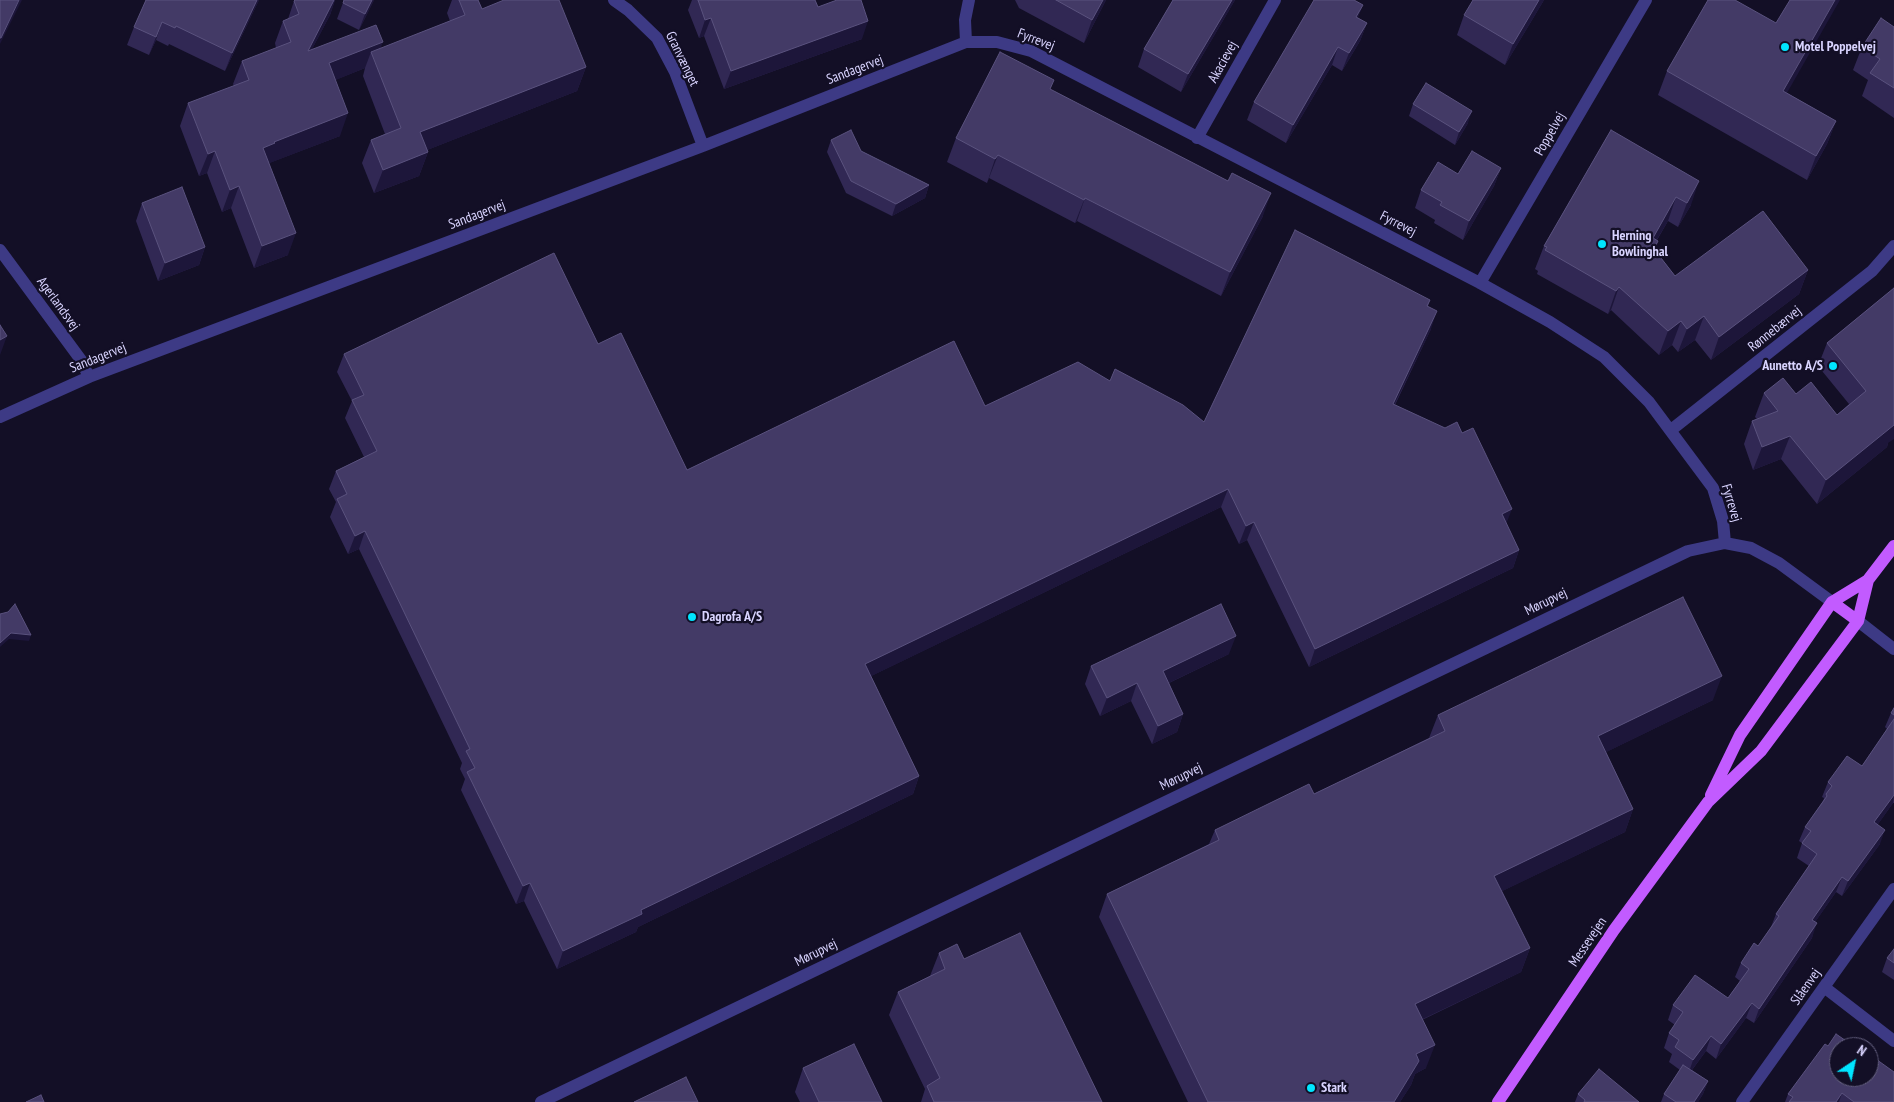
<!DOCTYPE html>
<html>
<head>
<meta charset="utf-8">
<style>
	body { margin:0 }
	#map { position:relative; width:1894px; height:1102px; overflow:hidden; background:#130f26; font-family:"PT Sans Narrow",sans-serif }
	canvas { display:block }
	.north { position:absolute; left:1829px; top:1037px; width:50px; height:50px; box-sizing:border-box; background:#130f26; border:1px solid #625e7d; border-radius:50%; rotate:34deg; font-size:14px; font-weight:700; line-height:20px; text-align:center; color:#d9d4ff }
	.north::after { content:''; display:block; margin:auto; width:18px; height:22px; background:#00e5ff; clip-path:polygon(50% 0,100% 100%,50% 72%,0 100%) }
</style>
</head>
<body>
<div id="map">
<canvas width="1894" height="1102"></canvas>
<div class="north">N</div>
</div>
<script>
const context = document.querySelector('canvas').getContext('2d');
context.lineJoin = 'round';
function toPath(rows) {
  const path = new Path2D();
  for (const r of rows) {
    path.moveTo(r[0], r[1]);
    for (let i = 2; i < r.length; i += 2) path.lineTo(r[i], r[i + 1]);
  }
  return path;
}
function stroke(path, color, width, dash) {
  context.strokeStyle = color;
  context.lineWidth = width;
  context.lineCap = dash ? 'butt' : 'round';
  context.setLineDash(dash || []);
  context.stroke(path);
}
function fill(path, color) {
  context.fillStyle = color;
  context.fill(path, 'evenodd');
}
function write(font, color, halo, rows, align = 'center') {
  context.font = font + ' "PT Sans Narrow",sans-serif';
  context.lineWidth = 4.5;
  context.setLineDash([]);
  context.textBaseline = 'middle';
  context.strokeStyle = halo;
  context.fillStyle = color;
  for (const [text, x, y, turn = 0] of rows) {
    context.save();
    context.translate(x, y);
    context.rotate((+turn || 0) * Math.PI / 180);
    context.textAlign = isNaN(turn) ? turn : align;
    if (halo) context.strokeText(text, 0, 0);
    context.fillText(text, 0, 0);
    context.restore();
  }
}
stroke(toPath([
	[614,0,628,10,657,38,675,72,703,146],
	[966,42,965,20,969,0],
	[1197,138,1275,0],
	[0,250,81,360,89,377],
	[1480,283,1646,0],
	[0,417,89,377,703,146,966,42,997,42,1031,51,1480,283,1550,322,1604,357,1649,402,1713,488,1723,521,1725,543],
	[1671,430,1872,271,1894,246],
	[1858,621,1894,649],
	[1824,987,1894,1041],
	[541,1102,1688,551,1725,543,1751,548,1779,563,1832,602],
	[1742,1102,1894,889]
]), '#3d3a85', 12);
stroke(toPath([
	[1832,602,1858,621],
	[1711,795,1740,735,1832,602,1868,580,1894,546],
	[1498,1102,1614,930,1708,802,1761,751,1858,621,1868,580]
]), '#c25bff', 12);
fill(toPath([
	[259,0,225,71,169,44,168,46,156,40,149,55,127,45,134,27],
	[295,0,335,0,330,15,312,49,380,49,450,21,447,13,452,0,478,0,482,9,586,67,577,91,427,150,428,152,419,176,374,193,362,163,371,140,385,134,363,76,365,68,335,80,340,136,269,163,288,255,254,268,231,208,222,212,207,173,199,176,180,126,188,103,234,86,233,84,242,61,276,48,275,43,283,21,288,19,294,1],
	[344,0,374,0,359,30,337,19],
	[692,0,815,0,818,7,862,39,724,89,704,36,699,38,688,10],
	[1015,0,1106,0,1084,43,1019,8],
	[1173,0,1235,0,1181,92,1138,67,1144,49],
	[1544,0,1505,65,1457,35,1464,15],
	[1358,18,1367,23,1360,41,1342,71,1332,65,1286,143,1247,120,1254,102],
	[1894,27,1894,118,1862,96,1868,80,1853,70,1862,47],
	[1667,71,1787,93,1836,121,1827,144,1807,180,1658,95],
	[1051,90,1228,181,1263,216,1221,296,1077,221,1075,223,989,178,987,183,947,162,956,138],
	[1413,104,1468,123,1455,145,1409,116],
	[1611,130,1691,205,1678,227,1668,221,1657,240,1655,250,1675,276,1808,270,1799,294,1711,360,1695,340,1678,352,1672,345,1659,355,1611,310,1608,314,1537,274,1538,271,1535,269,1544,246],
	[831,140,861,151,929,185,925,198,892,216,846,193,827,152],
	[1501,168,1494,186,1463,240,1434,223,1435,220,1415,208,1421,190,1458,174],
	[142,203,205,247,199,265,158,281,136,221],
	[1894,288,1888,443,1887,447,1817,504,1781,459,1753,470,1744,444,1752,421,1757,419,1755,417,1764,393,1796,394,1837,415,1849,404,1818,366,1827,343],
	[1430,300,1428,306,1431,329,1395,405,1506,524,1519,550,1513,568,1309,667,1247,540,1239,544,1221,507,871,676,919,776,913,794,638,927,636,932,557,969,524,901,516,904,461,790,465,779,460,769,462,763,359,549,348,554,330,517,336,502,329,489,336,471,364,457,345,418,352,401,337,372,344,354,598,344,687,470,1110,381,1204,422],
	[1229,654,1169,683,1183,714,1177,732,1152,744,1131,701,1100,716,1085,684,1091,666],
	[1713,700,1606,752,1633,809,1625,832,1502,891,1530,948,1521,972,1422,1020,1426,1068,1415,1074,1411,1085,1400,1102,1188,1102,1099,917,1107,894,1209,844,1215,830,1314,794,1429,738,1438,715],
	[1894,708,1894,803,1893,803,1878,824,1880,844,1842,896,1836,892,1815,922,1812,938,1754,1023,1746,1018,1716,1059,1706,1051,1692,1070,1708,1081,1703,1094,1698,1102,1661,1102,1664,1094,1680,1070,1669,1062,1672,1054,1664,1048,1669,1033,1675,1025,1668,1020,1673,1005,1728,998,1740,981,1735,977,1741,963,1758,946,1771,927,1776,914,1809,866,1797,858,1802,843,1799,841,1805,827,1823,801,1824,798,1822,797,1828,782,1862,766,1887,729,1885,727,1891,713],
	[1894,949,1894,980,1882,972,1887,958],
	[939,953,964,959,1102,1102,921,1102,925,1089,889,1015,898,992,930,976],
	[1828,1046,1839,1047,1894,1102,1785,1102,1788,1094],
	[803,1068,882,1102,800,1102,795,1092],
	[1578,1094,1639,1102,1575,1102]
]), '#312854');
fill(toPath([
	[19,0,22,0,0,44,0,40],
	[257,0,259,0,225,71,232,53],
	[334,0,335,0,330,15,299,74,308,51],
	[372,0,374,0,359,30,365,14],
	[1103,0,1106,0,1084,43,1092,20],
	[1232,0,1235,0,1181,92,1188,74],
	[1539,0,1544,0,1505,65,1513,44],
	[1835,0,1840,0,1775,114,1783,91],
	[1363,5,1356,23,1356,17],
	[711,18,704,36,699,38,705,20],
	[868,21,862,39,724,89,731,71],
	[162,22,156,40,149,55,156,37],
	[1367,23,1360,41,1342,71,1349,53],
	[383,42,375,63,371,52,365,68,321,86,329,63],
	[1338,47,1332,65,1286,143,1293,125],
	[586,67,577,91,412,156,420,132],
	[1472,111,1468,123,1455,145,1459,132],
	[348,113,340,136,267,164,263,148,274,142],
	[1836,121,1827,144,1807,180,1816,156],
	[215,151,207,173,199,176,208,154],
	[428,152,419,176,374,193,383,170],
	[998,155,989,178,987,183,995,159],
	[1501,168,1494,186,1463,240,1469,221],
	[1699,181,1691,205,1678,227,1687,203],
	[929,185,925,198,892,216,896,204],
	[239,186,231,208,222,212,230,190],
	[1271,193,1263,216,1221,296,1230,272],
	[1676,197,1668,221,1644,261,1653,238],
	[1085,198,1077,221,1075,223,1084,200],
	[296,233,288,255,254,268,262,246],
	[205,247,199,265,158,281,165,263],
	[1808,270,1799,294,1711,360,1719,337],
	[1619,287,1611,310,1608,314,1616,291],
	[1437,311,1431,329,1386,422,1393,404],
	[1704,316,1695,340,1678,352,1687,329],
	[1681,321,1672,345,1659,355,1668,331],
	[7,336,0,355,0,340],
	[1894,423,1894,439,1888,443,1887,447,1817,504,1826,480],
	[1790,436,1781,459,1753,470,1762,447],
	[1228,489,1221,507,859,682,865,664],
	[1512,509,1505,527,1502,514],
	[1254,522,1247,540,1239,544,1246,526],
	[365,531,359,549,348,554,355,536],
	[1519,550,1513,568,1309,667,1315,649],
	[11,633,31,635,29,641,9,639,0,647,0,643],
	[1236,636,1229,654,1156,689,1163,671],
	[1722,676,1713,700,1590,760,1598,736],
	[1137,683,1131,701,1100,716,1107,698],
	[1183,714,1177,732,1152,744,1158,726],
	[919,776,913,794,638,927,636,932,557,969,563,951,641,910],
	[1894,795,1893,803,1869,837,1874,822],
	[1633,809,1625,832,1486,899,1494,876],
	[1885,830,1880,844,1842,896,1848,881],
	[1842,877,1836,892,1807,934,1812,920],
	[530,883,524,901,516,904,523,886],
	[1817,923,1812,938,1754,1023,1759,1009],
	[1530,948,1521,972,1406,1027,1415,1004],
	[1752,1003,1746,1018,1716,1059,1721,1044],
	[1711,1036,1706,1051,1688,1075,1693,1060],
	[1435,1045,1426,1068,1415,1074,1411,1085,1400,1102,1393,1102,1416,1054],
	[1708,1081,1703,1094,1698,1102,1694,1102],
	[1842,1093,1839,1102,1836,1102]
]), '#1d163a');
const building = toPath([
	[0,0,19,0,1,38,0,38,0,0],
	[146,0,257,0,232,53,176,26,175,28,162,22,156,37,134,27,146,0],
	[295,0,334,0,308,51,376,25,383,42,329,63,348,113,274,142,275,143,263,148,296,233,262,246,239,186,230,190,215,151,208,154,188,103,249,80,242,61,291,42,283,21,299,14,294,1,295,0],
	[344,0,372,0,365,14,343,3,344,0],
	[459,0,478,0,482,9,504,0,559,0,586,67,420,132,428,152,383,170,371,140,401,128,371,52,465,15,459,0],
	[698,0,815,0,818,7,837,0,861,0,868,21,731,71,711,18,705,20,698,0],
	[1056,0,1103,0,1092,20,1056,0],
	[1173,0,1232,0,1188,74,1144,49,1173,0],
	[1314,0,1354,0,1363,5,1356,17,1367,23,1349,53,1338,47,1293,125,1254,102,1314,0],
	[1473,0,1539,0,1513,44,1464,15,1473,0],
	[1708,0,1735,0,1776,23,1790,0,1835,0,1783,91,1836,121,1816,156,1667,71,1708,0],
	[1881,18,1894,27,1894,88,1870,73,1880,59,1862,47,1881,18],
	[1000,52,1054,80,1050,89,1228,181,1232,173,1271,193,1230,272,1085,198,1084,200,998,155,995,159,956,138,1000,52],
	[1426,83,1472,111,1459,132,1413,104,1426,83],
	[851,130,861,151,929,185,896,204,851,181,831,140,851,130],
	[1611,130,1699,181,1687,203,1676,197,1653,238,1658,241,1654,249,1675,276,1763,211,1808,270,1719,337,1704,316,1687,329,1681,321,1668,331,1619,287,1616,291,1545,250,1547,247,1544,246,1611,130],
	[1472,151,1501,168,1469,221,1440,205,1442,202,1421,190,1438,162,1458,174,1472,151],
	[182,187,205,247,165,263,142,203,182,187],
	[1295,230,1430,300,1427,306,1437,311,1393,404,1445,428,1457,422,1462,433,1473,428,1512,509,1502,514,1519,550,1315,649,1254,522,1246,526,1228,489,865,664,919,776,641,910,642,914,563,951,530,883,523,886,467,772,475,768,466,751,470,749,365,531,355,536,337,499,347,494,336,471,377,451,352,400,364,395,344,354,554,253,598,344,621,333,687,470,954,341,985,406,1078,362,1110,381,1115,369,1183,405,1204,422,1295,230],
	[1894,288,1894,425,1826,480,1790,436,1762,447,1752,421,1778,411,1764,393,1783,378,1796,394,1811,382,1837,415,1866,391,1827,343,1894,288],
	[0,325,7,336,0,340,0,325],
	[1683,597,1722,676,1598,736,1633,809,1494,876,1530,948,1415,1004,1435,1045,1416,1054,1419,1061,1394,1102,1208,1102,1107,894,1219,840,1215,830,1309,784,1314,794,1445,731,1438,715,1683,597],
	[15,604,31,635,11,633,0,643,0,614,8,612,15,604],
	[1221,604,1236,636,1163,671,1183,714,1158,726,1137,683,1107,698,1091,666,1221,604],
	[1894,708,1894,715,1891,713,1894,708],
	[1894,719,1894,795,1874,822,1885,830,1848,881,1842,877,1812,920,1817,923,1759,1009,1752,1003,1721,1044,1711,1036,1693,1060,1675,1047,1679,1040,1669,1033,1683,1012,1673,1005,1695,975,1728,998,1749,969,1741,963,1754,943,1758,946,1779,916,1776,914,1817,854,1802,843,1811,831,1805,827,1827,796,1826,794,1832,786,1828,782,1847,756,1862,766,1894,719],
	[1020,933,1102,1102,934,1102,927,1086,940,1078,898,992,945,969,939,953,957,944,964,959,1020,933],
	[1894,949,1894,963,1887,958,1894,949],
	[1836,1034,1855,1047,1839,1047,1839,1077,1869,1077,1869,1057,1871,1058,1873,1057,1894,1072,1894,1102,1854,1102,1842,1093,1836,1102,1789,1102,1793,1097,1788,1094,1825,1044,1828,1046,1836,1034],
	[854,1044,882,1102,819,1102,803,1068,854,1044],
	[1683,1065,1708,1081,1694,1102,1676,1102,1664,1094,1683,1065],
	[1599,1069,1639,1102,1584,1102,1585,1100,1578,1094,1599,1069],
	[686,1077,698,1102,634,1102,686,1077],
	[41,1095,44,1102,26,1102,41,1095]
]);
fill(building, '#433a66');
stroke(building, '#5a527e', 1);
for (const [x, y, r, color] of [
	[1785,47,5,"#00e5ff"],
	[1602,244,5,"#00e5ff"],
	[1833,366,5,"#00e5ff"],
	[692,617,5,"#00e5ff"],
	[1311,1088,5,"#00e5ff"]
]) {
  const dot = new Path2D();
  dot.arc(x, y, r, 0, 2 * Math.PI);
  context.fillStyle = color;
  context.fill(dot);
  stroke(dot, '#130f26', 2);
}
write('14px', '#d9d4ff', '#130f26', [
	["Fyrrevej",1036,40,21],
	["Granvænget",682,59,64],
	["Akacievej",1223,62,-61],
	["Sandagervej",855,70,-21],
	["Poppelvej",1550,134,-60],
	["Sandagervej",477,215,-21],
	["Fyrrevej",1398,224,27],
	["Agerlandsvej",58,304,54],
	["Rønnebærvej",1775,329,-39],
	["Sandagervej",98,358,-22],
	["Fyrrevej",1731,503,73],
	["Mørupvej",1546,602,-26],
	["Mørupvej",1181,777,-26],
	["Messevejen",1588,942,-56],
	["Mørupvej",816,953,-26],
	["Slåenvej",1806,987,-55]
]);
write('bold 14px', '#d9d4ff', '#130f26', [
	["Motel Poppelvej",1795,47],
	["Herning",1612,236],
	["Bowlinghal",1612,252],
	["Aunetto A/S",1823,366,"right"],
	["Dagrofa A/S",702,617],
	["Stark",1321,1088]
], 'left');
</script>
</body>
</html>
